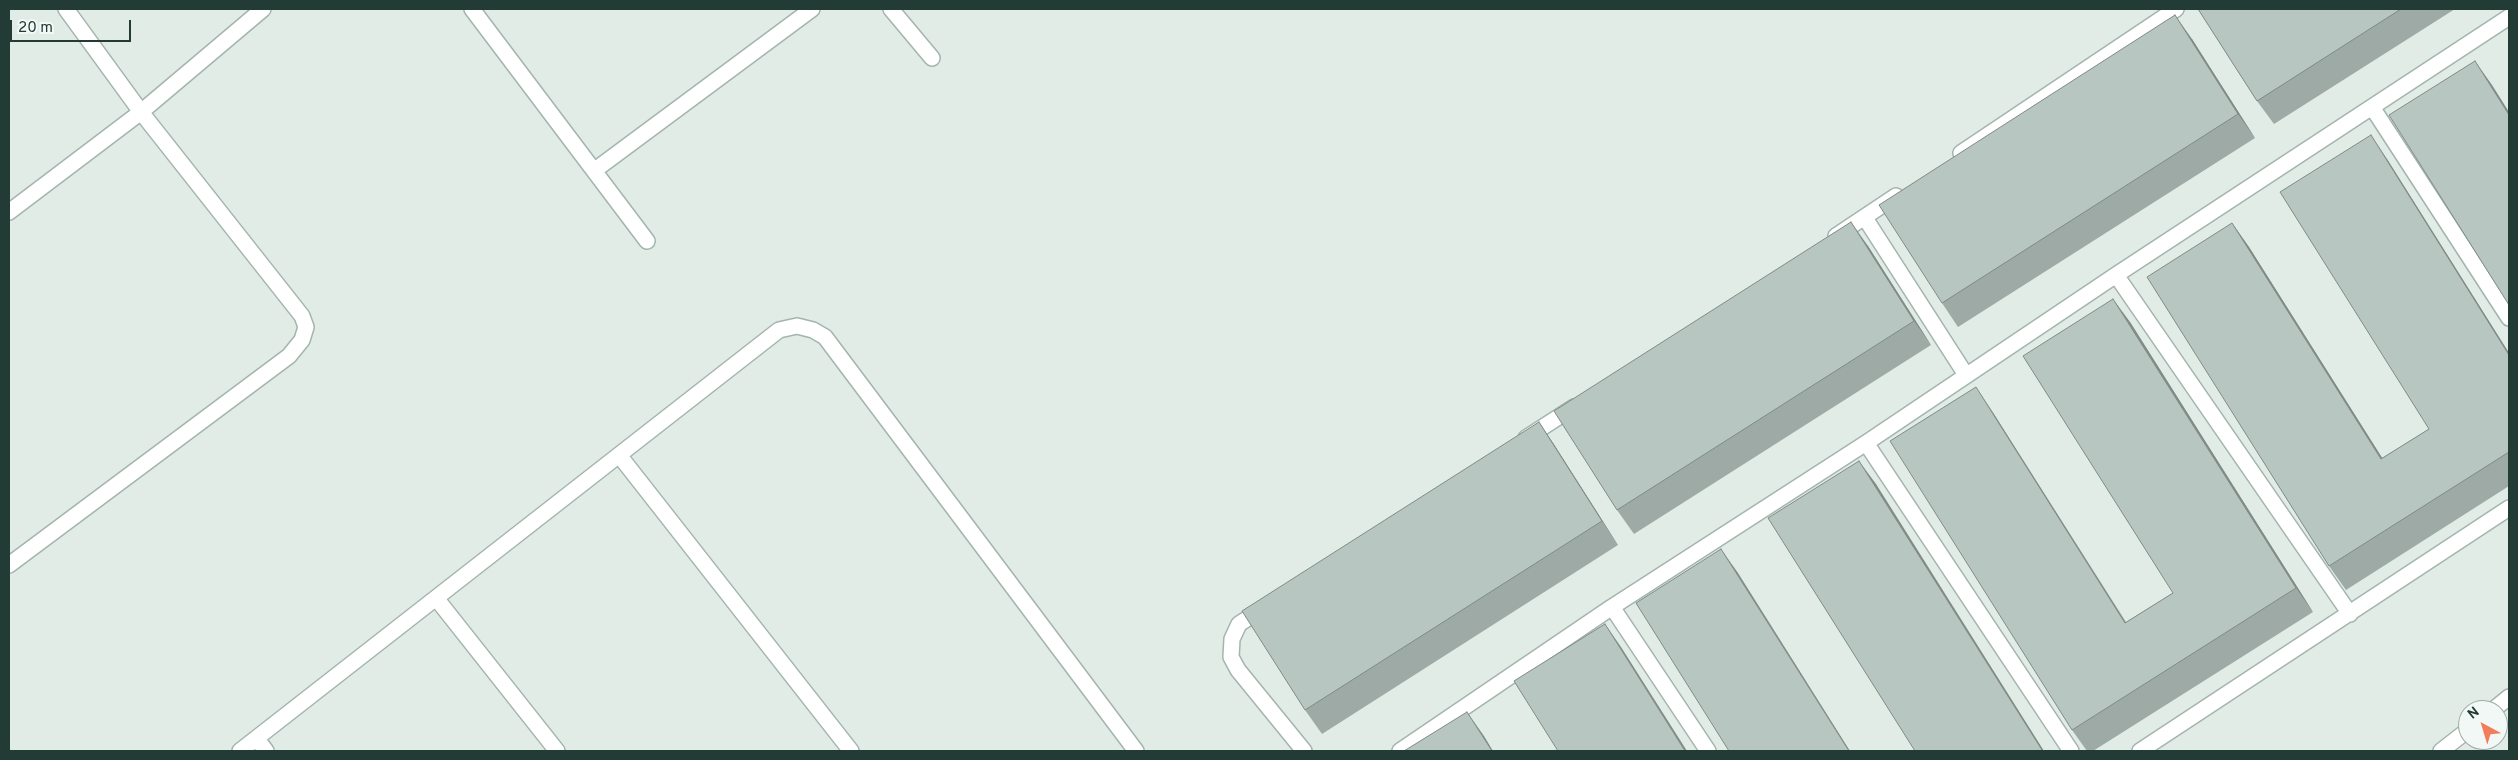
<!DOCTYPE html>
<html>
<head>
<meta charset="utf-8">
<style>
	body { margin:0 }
	#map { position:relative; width:2518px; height:760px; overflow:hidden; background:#e1ece7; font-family:Overpass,sans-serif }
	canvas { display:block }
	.frame { position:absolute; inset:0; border:10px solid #223c35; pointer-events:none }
	.north { position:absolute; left:2458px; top:700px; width:50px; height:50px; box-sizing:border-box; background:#f2f8f5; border:1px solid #9fada8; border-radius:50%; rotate:321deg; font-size:14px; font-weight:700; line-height:20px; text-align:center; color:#223c35 }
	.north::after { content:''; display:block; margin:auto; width:18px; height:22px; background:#f17d5a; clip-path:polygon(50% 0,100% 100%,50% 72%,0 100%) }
	.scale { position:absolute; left:10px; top:20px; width:121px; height:22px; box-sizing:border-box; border:2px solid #223c35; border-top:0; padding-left:6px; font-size:15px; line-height:18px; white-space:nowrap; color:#223c35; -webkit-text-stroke:4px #f2f8f5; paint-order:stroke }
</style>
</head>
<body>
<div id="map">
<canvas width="2518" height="760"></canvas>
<div class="frame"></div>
<div class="north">N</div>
<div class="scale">20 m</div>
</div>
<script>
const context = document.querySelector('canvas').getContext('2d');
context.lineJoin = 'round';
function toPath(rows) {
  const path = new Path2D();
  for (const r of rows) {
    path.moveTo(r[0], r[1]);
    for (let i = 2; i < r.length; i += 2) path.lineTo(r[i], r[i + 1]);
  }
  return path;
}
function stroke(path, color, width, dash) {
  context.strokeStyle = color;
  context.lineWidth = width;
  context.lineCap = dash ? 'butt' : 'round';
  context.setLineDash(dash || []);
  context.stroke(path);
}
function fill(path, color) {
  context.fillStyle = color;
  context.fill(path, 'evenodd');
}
const service = toPath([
	[2493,710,2509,697],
	[2441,751,2468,730]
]);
const minor = toPath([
	[472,9,647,241],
	[891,9,932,58],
	[2372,107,2509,318],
	[1961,153,2176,9],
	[595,170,812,9],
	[9,212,141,112,263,9],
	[1865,218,1966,375],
	[1836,236,1896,196],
	[2116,275,2350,614],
	[1526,438,1574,407],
	[1866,443,2071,751],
	[619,455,851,751],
	[9,565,289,356,302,340,306,327,302,316,141,112,66,9],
	[436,598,557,751],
	[1612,607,1708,751],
	[1264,608,1239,624,1232,639,1231,657,1238,670,1304,751],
	[257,739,266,751],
	[240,751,779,330,797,326,813,330,825,337,1136,751],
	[1400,751,1612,607,1866,443,2116,275,2509,17],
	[2140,751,2509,508]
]);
stroke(service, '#a4b4ae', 18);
stroke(minor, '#a4b4ae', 18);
stroke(service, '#fff', 15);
stroke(minor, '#fff', 15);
fill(toPath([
	[2198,9,2455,9,2274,124,2257,101],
	[2192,39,2255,138,1958,327,1942,303],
	[2387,159,2509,353,2509,486,2346,590,2329,566,2232,223,2249,247,2382,458,2429,429],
	[1868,246,1931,345,1634,534,1617,510],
	[2130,322,2313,612,2093,751,2087,751,2072,730,1992,411,2126,622,2173,593],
	[1539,422,1555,446,1618,545,1322,734,1305,710]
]), '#9daaa5');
fill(toPath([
	[2175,15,2192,39,2255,138,2238,114],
	[2475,61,2492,85,2509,112,2509,115],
	[2371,135,2387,159,2509,353,2509,355],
	[1851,222,1868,246,1931,345,1914,321],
	[2232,223,2249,247,2398,483,2381,459],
	[2113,299,2130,322,2313,612,2296,588],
	[1976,387,1992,411,2141,647,2125,623],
	[1539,422,1555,446,1618,545,1602,521],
	[1859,461,1876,484,2044,751,2042,751],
	[1721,549,1738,573,1850,751,1849,751],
	[1605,624,1621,647,1687,751,1685,751],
	[1467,712,1484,736,1493,751,1492,751]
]), '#808b86');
const building = toPath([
	[2198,9,2401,9,2257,101,2198,9],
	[2175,15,2238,114,1942,303,1879,205,2175,15],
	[2475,61,2509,115,2509,305,2389,115,2475,61],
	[2371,135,2509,355,2509,452,2329,566,2147,277,2232,223,2381,459,2429,429,2280,192,2371,135],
	[1851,222,1914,321,1617,510,1554,411,1851,222],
	[2113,299,2296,588,2072,730,1890,441,1976,387,2125,623,2173,593,2023,356,2113,299],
	[1539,422,1602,521,1305,710,1242,611,1539,422],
	[1859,461,2042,750,2040,751,1915,751,1768,518,1859,461],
	[1721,549,1849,751,1729,751,1636,603,1721,549],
	[1605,624,1685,751,1558,751,1514,681,1605,624],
	[1467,712,1492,751,1404,751,1467,712]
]);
fill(building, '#b7c6c0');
stroke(building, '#808b86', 1);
</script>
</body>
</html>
